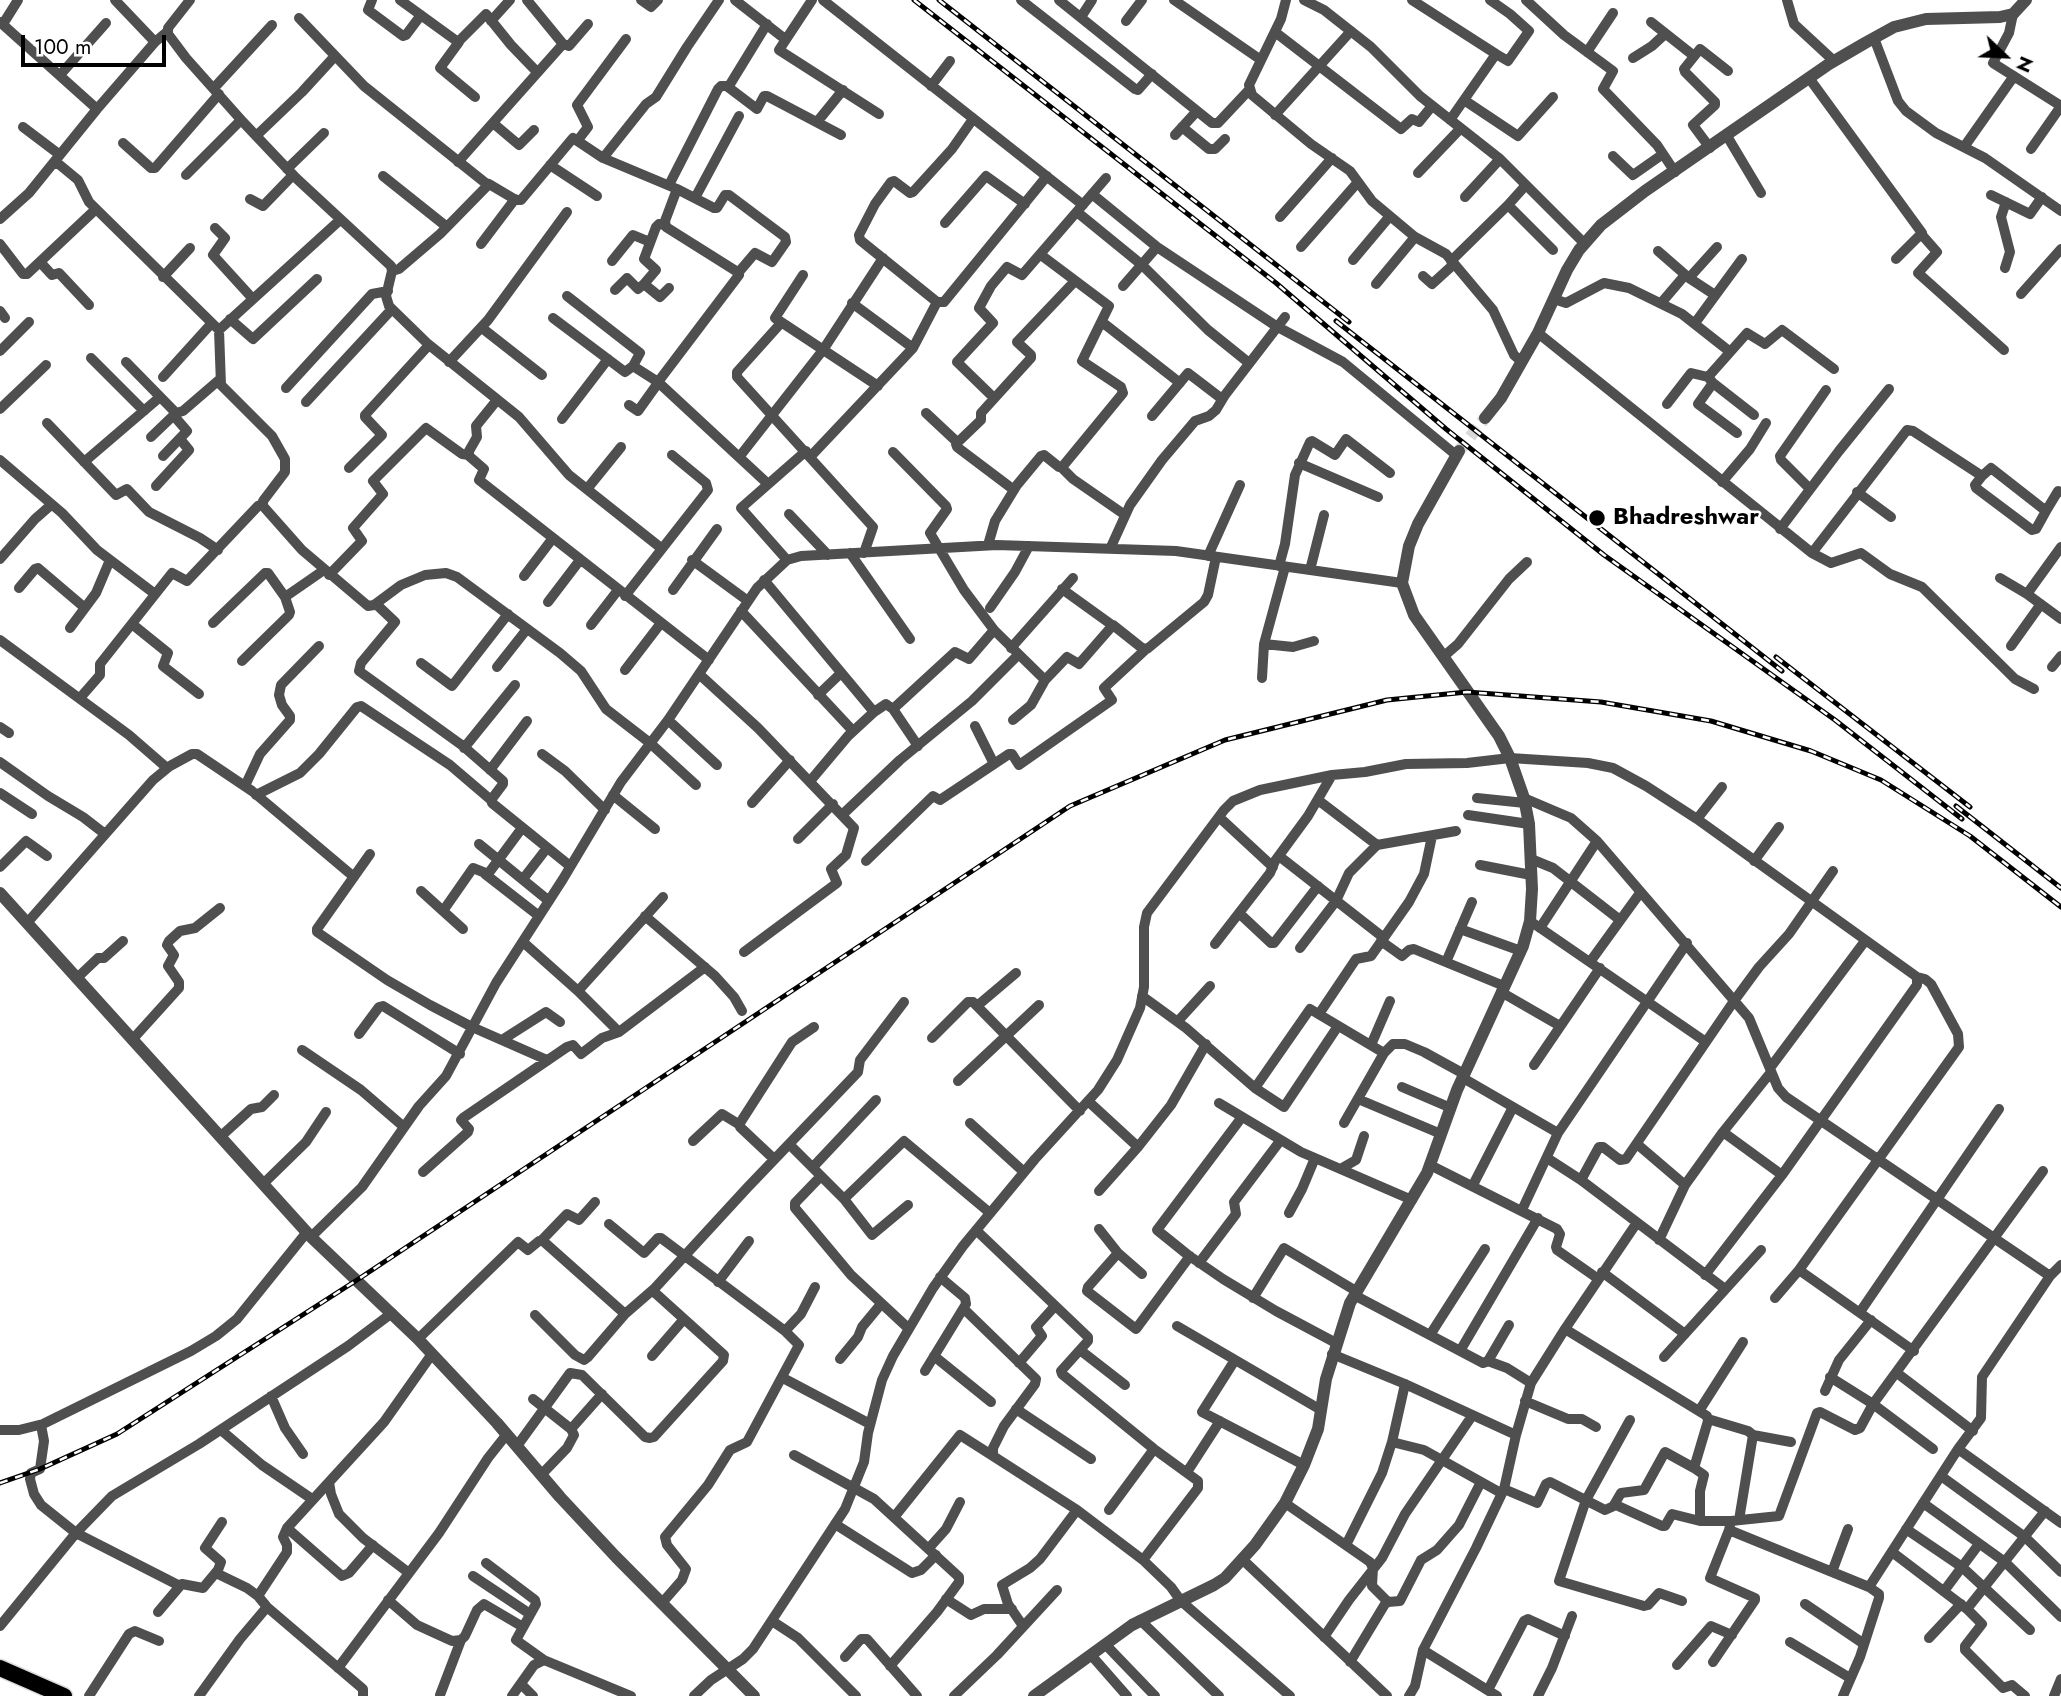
<!DOCTYPE html>
<html>
<head>
<meta charset="utf-8">
<style>
	body { margin:0 }
	#map { position:relative; width:2061px; height:1696px; overflow:hidden; background:#fff; font-family:Jost,sans-serif }
	canvas { display:block }
	.north { position:absolute; left:1970px; top:21px; width:70px; height:70px; -webkit-text-stroke:5px #fff; paint-order:stroke; rotate:113deg; font-size:19px; font-weight:700; line-height:28px; text-align:center; color:#000 }
	.north::after { content:''; display:block; margin:auto; width:24px; height:32px; background:#000; clip-path:polygon(50% 0,100% 100%,50% 72%,0 100%) }
	.scale { position:absolute; left:21px; top:35px; width:145px; height:32px; box-sizing:border-box; border:4px solid #000; border-top:0; padding-left:9px; font-size:21px; line-height:24px; white-space:nowrap; color:#000; -webkit-text-stroke:5px #fff; paint-order:stroke }
</style>
</head>
<body>
<div id="map">
<canvas width="2061" height="1696"></canvas>
<div class="north">N</div>
<div class="scale">100 m</div>
</div>
<script>
const context = document.querySelector('canvas').getContext('2d');
context.lineJoin = 'round';
function toPath(rows) {
  const path = new Path2D();
  for (const r of rows) {
    path.moveTo(r[0], r[1]);
    for (let i = 2; i < r.length; i += 2) path.lineTo(r[i], r[i + 1]);
  }
  return path;
}
function stroke(path, color, width, dash) {
  context.strokeStyle = color;
  context.lineWidth = width;
  context.lineCap = dash ? 'butt' : 'round';
  context.setLineDash(dash || []);
  context.stroke(path);
}
function write(font, color, halo, rows, align = 'center') {
  context.font = font + ' Jost,sans-serif';
  context.lineWidth = 5;
  context.setLineDash([]);
  context.textBaseline = 'middle';
  context.strokeStyle = halo;
  context.fillStyle = color;
  for (const [text, x, y, turn = 0] of rows) {
    context.save();
    context.translate(x, y);
    context.rotate((+turn || 0) * Math.PI / 180);
    context.textAlign = isNaN(turn) ? turn : align;
    if (halo) context.strokeText(text, 0, 0);
    context.fillText(text, 0, 0);
    context.restore();
  }
}
stroke(toPath([
	[1459,451,1485,418]
]), '#d9d9d9', 12, [12, 6]);
const primary = toPath([
	[0,1668,64,1696]
]);
stroke(primary, '#dbdbdb', 19);
stroke(toPath([
	[115,0,155,42],
	[190,0,168,28,168,34,186,58,243,122,296,178,391,266,392,271,386,296,389,306,428,344,519,417,569,475,661,548],
	[372,0,368,10,403,36,406,35,421,15],
	[400,0,458,42,486,14,511,45,537,72],
	[641,0,651,7,658,0],
	[735,0,785,39],
	[812,0,779,50,879,114],
	[823,0,1083,205],
	[1021,0,1135,89,1138,90,1152,74],
	[1059,0,1212,123,1218,123,1249,90],
	[1174,0,1261,60],
	[1286,0,1281,19,1249,85,1252,95,1311,144,1350,171,1372,201,1415,237,1446,254,1493,310,1514,355,1522,362],
	[1304,0,1324,10,1371,47,1420,96,1500,159,1584,243],
	[1412,0,1496,54,1450,120],
	[1490,0,1510,14,1529,31,1508,61,1496,54],
	[1526,0,1564,35,1613,71,1603,89,1657,145,1675,172],
	[1787,0,1794,24,1834,61],
	[2013,14,2009,33,1993,63,2061,106,2031,149],
	[1081,17,1092,0],
	[299,18,364,86,488,185],
	[491,21,510,0],
	[1126,21,1142,0],
	[0,22,97,109],
	[1651,22,1694,56],
	[3,24,18,0],
	[1275,32,1401,129,1412,119,1419,122,1432,106],
	[1874,38,1898,101,1906,111,1936,133,1985,158,2061,211],
	[459,42,440,68,475,97],
	[563,44,569,46,588,24],
	[1587,52,1613,13],
	[1633,58,1652,46,1665,34],
	[60,75,106,23],
	[1809,78,1922,233,1896,259],
	[931,86,950,61],
	[728,87,757,109,764,96,767,96,841,135],
	[214,88,272,25],
	[1464,100,1518,136,1553,97],
	[1275,115,1351,31],
	[973,119,952,149,913,192,910,193,894,181,891,182,875,204,859,235,860,240,937,302,944,302,1047,176],
	[817,122,843,90],
	[493,123,519,145,534,130],
	[23,127,60,155],
	[1182,127,1209,149,1215,149,1225,139],
	[1175,135,1197,111],
	[256,136,302,92,335,56],
	[1727,136,1761,193],
	[578,140,588,127,577,105,626,39],
	[123,143,151,168,155,168,219,94],
	[1964,147,2014,76],
	[1710,148,1693,125,1715,105,1715,102,1685,72,1684,69,1700,49,1728,71],
	[1613,156,1633,175,1663,154],
	[603,158,646,104,656,97,687,47,719,0],
	[55,161,78,180,89,202,219,330],
	[458,162,563,44,527,0],
	[550,165,597,196],
	[287,169,324,133],
	[1418,173,1460,129],
	[186,175,241,120],
	[383,176,447,227],
	[669,185,718,89,721,86,729,86,767,24],
	[1526,185,1508,205,1553,250],
	[677,189,665,221,666,227,736,271,739,275,658,382,768,484],
	[1092,194,1157,247,1276,326,1343,362,1456,455],
	[1991,195,2030,214,2042,197],
	[1465,197,1500,159],
	[695,198,739,116],
	[250,199,263,206,293,175],
	[1077,212,1142,265,1208,330,1249,363],
	[1280,217,1332,158],
	[0,219,29,193,97,109,155,42,168,31],
	[340,220,219,330,221,385,272,436,285,459,285,472,263,501,263,506,302,550,368,606,374,605,401,585,425,575,446,573,457,577,560,653,581,671,606,709,650,743,696,785],
	[945,223,986,176,1025,204],
	[665,225,659,224,656,227,644,259,656,270,644,284,660,297,669,288],
	[215,228,225,238,213,255,253,299],
	[1922,235,1937,252,1918,273,2004,350],
	[0,244,23,274,27,274,96,209],
	[481,244,515,199],
	[1301,247,1358,182],
	[1658,251,1689,278,1715,295],
	[1353,260,1390,216],
	[612,261,633,235,650,242],
	[1451,261,1508,205],
	[40,262,52,275,59,273,89,305],
	[2005,268,2010,252,2001,217,2006,202],
	[392,271,399,269,440,234,489,184,516,200,521,200,573,138,603,158,677,189,714,208,717,208,725,195,729,195,785,237,786,242,772,262,755,253,738,273],
	[803,275,775,318,878,386],
	[1423,276,1432,284,1454,264],
	[163,277,190,248],
	[1689,278,1717,247],
	[1376,284,1415,237],
	[1123,286,1157,247],
	[615,290,627,278,638,289,644,284],
	[2021,294,2061,249],
	[567,296,640,353,633,366,658,382],
	[1554,299,1566,303,1604,283,1629,288,1682,314,1729,351],
	[1662,302,1685,275],
	[0,311,5,318],
	[553,318,625,372,633,366],
	[230,319,253,339,317,279],
	[1102,322,1180,383],
	[781,323,737,372,737,377,873,527,864,553],
	[1695,323,1742,259],
	[482,328,542,375],
	[1538,333,1812,553,1831,563,1861,553,1890,574,1922,587,2015,679,2034,689],
	[913,348,937,302],
	[0,351,29,322],
	[91,358,144,411],
	[126,362,176,413],
	[449,362,488,320,567,212],
	[163,377,211,324],
	[1708,377,1713,383,1698,404,1737,433],
	[1713,383,1754,415],
	[286,388,372,294,388,291],
	[994,398,957,362,993,323,979,308,991,286,1007,267,1022,275,1106,178],
	[497,400,476,426,477,437,469,451,469,456,484,469,479,480,709,660],
	[306,402,392,309],
	[1667,404,1691,373,1708,377,1747,333,1765,344,1782,330,1834,369],
	[629,405,638,411,658,383],
	[0,409,46,365],
	[926,413,957,442],
	[1152,416,1188,373,1222,399],
	[562,419,608,359],
	[47,423,116,495,127,489,149,512,200,538,218,550],
	[151,437,176,413,183,411,219,380],
	[893,452,946,506,947,509,930,533,964,590,994,630,1045,680,1067,657,1079,664,1113,625,1142,648,1147,649,1204,602,1208,595,1216,557],
	[163,456,187,431,174,416],
	[740,456,823,350,883,258],
	[811,456,913,348,852,303],
	[0,460,62,513,97,550,155,594],
	[84,462,160,397],
	[1299,463,1378,497],
	[1061,467,1073,479,1125,515],
	[349,468,382,435,365,417,365,415,429,345],
	[1982,476,1991,468,2046,511,2058,491,2061,492],
	[1722,482,1750,449,1766,423],
	[156,486,189,450,180,439],
	[587,489,621,447],
	[1810,489,1781,460,1780,456,1826,390],
	[1014,490,957,447,956,444,981,420,981,413,1031,358,1031,355,1017,342,1075,281],
	[1857,492,1891,517],
	[789,514,828,555],
	[1780,529,1839,451,1889,389],
	[988,545,995,521,1017,485,1041,456,1044,455,1059,467,1063,466,1123,393,1121,387,1082,361,1109,306,1041,255],
	[2061,547,2027,594,2061,619],
	[1110,549,1130,505,1162,460,1195,421,1209,416,1216,410,1225,395,1285,317],
	[850,553,910,639],
	[1812,553,1907,430,1913,431,1982,476,1975,485,1976,488,2032,530,2036,529,2046,511],
	[1208,556,1240,485],
	[0,559,35,519,51,505],
	[692,560,748,601],
	[787,560,741,508,806,451],
	[1279,566,1285,544,1295,475,1310,442,1312,441,1335,455,1346,439,1390,473],
	[1310,570,1324,515],
	[329,575,362,541,353,528,383,494,373,481,426,428,462,454,469,455],
	[524,576,553,538],
	[2000,578,2027,594],
	[764,580,874,712],
	[19,588,35,569,38,568,85,608],
	[1062,589,1112,625],
	[673,590,717,529],
	[625,596,708,490,706,483,672,455],
	[548,602,580,560],
	[376,604,395,622,361,663,359,671,463,746,503,781,503,784,491,800,492,803,570,866],
	[990,608,1015,572,1029,546],
	[741,611,853,731],
	[213,623,265,573,268,573,285,597],
	[132,624,168,653,163,666,199,694],
	[591,625,618,590],
	[70,628,96,593,110,560],
	[0,640,129,735,167,768],
	[1264,644,1293,647,1314,641],
	[2011,646,2041,604],
	[1011,648,1073,578],
	[1443,657,1458,644,1509,579,1527,562],
	[242,661,289,615,290,612,285,597,324,570],
	[421,663,452,686,508,614],
	[497,667,527,629],
	[2052,667,2061,656],
	[625,670,661,623],
	[699,674,758,728,854,828,846,855,831,869,837,883,744,952],
	[1262,678,1264,644,1285,567],
	[818,695,841,673],
	[80,698,100,675,100,664,172,573,187,581,258,506,263,504],
	[893,709,918,746],
	[668,720,717,765],
	[1013,720,1031,705,1045,680],
	[975,726,994,764],
	[0,727,9,733],
	[464,748,515,685],
	[542,754,565,771,605,810],
	[0,762,48,796,83,817,105,834],
	[490,770,527,721],
	[811,780,848,736,874,712,886,704,893,709,955,652,969,659,994,630],
	[245,786,260,754,290,720,290,716,282,705,279,695,281,685,319,646],
	[0,793,32,814],
	[256,795,300,773,319,754,357,707,361,706,450,765,491,800],
	[613,795,655,829],
	[1477,798,1525,803],
	[1524,798,1571,818,1597,841,1749,1018,1778,1088,1786,1097,2050,1276],
	[1318,800,1377,845,1456,831],
	[752,803,790,760],
	[842,815,900,760,972,701,1018,655],
	[1468,815,1529,824],
	[1219,817,1273,867],
	[1697,819,1722,787],
	[798,839,833,804],
	[479,844,549,901],
	[370,854,317,929,317,932,387,980,430,1005,472,1027,547,1060],
	[1279,856,1384,938],
	[1531,859,1553,868,1620,920],
	[866,861,933,796,940,800,1009,754,1012,754,1019,765,1112,700,1104,688,1145,650],
	[1754,861,1779,827],
	[1480,865,1531,875],
	[0,867,26,841,47,856],
	[485,874,539,916],
	[523,879,547,848],
	[421,891,443,911,473,868,488,874,522,828],
	[443,911,463,929],
	[1239,913,1271,943,1274,943,1318,886],
	[645,916,715,976,734,997,742,1011],
	[1530,921,1706,1042],
	[27,923,153,780,170,766,192,754,197,754,252,791,354,877],
	[1540,928,1597,841],
	[1460,929,1521,951],
	[1381,941,1402,956,1409,950,1414,949,1504,986],
	[523,942,578,991,619,1032],
	[1215,944,1270,873,1275,861,1308,816,1332,775],
	[1300,948,1336,901,1349,873,1377,845],
	[1446,962,1472,902],
	[1590,962,1640,893],
	[77,978,98,958,104,958,123,941],
	[578,991,663,897],
	[1501,992,1560,1026],
	[1142,996,1186,1028,1255,1088,1284,1107,1338,1026],
	[977,1006,1016,973],
	[1319,1014,1356,959,1371,956,1409,902,1424,874,1432,836],
	[1178,1021,1210,986],
	[359,1034,379,1007,383,1006,460,1054],
	[932,1038,968,1002,973,1002,1080,1111],
	[132,1040,179,988,179,982,168,966,174,955,167,945,169,941,180,931,195,928,220,908],
	[502,1040,546,1012,560,1022],
	[1371,1045,1390,1001],
	[302,1050,361,1090,404,1127],
	[1534,1065,1600,968],
	[1770,1068,1865,941],
	[1463,1078,1558,1133],
	[958,1081,1039,1005],
	[1402,1087,1451,1108],
	[1255,1088,1310,1009,1384,1053],
	[1358,1099,1441,1134],
	[1088,1101,1138,1147],
	[1219,1103,1301,1152,1412,1200],
	[1242,1117,1157,1230,1188,1255,1223,1279,1276,1311,1336,1343],
	[970,1123,1024,1172],
	[1344,1123,1384,1053,1393,1044,1405,1044,1424,1052,1464,1074],
	[1723,1132,1782,1175],
	[220,1137,251,1109,262,1107,274,1095],
	[693,1141,722,1114,740,1125],
	[789,1144,844,1199,872,1235,908,1205],
	[1637,1144,1685,1185],
	[1547,1158,1581,1180,1725,1289],
	[774,1159,740,1127,740,1123,792,1042,814,1027],
	[1430,1165,1557,1229,1560,1234,1556,1247,1557,1250,1597,1278],
	[813,1167,876,1100],
	[1342,1168,1356,1160,1364,1136],
	[423,1172,468,1132,469,1129,461,1120,463,1118,567,1047,573,1045,581,1054,602,1038,619,1032,705,967],
	[821,1176,795,1203,795,1208,851,1275,908,1328],
	[1581,1180,1599,1147,1603,1147,1620,1160,1626,1159,1734,1001,1759,967,1789,934,1833,871],
	[263,1184,306,1142,326,1112],
	[1473,1185,1513,1107],
	[1099,1191,1138,1147,1171,1105,1206,1044],
	[844,1199,904,1141,990,1213],
	[1522,1210,1558,1133,1687,943],
	[1289,1213,1302,1189,1315,1158],
	[609,1224,644,1253,658,1238,661,1238,785,1331,799,1345,747,1442,730,1450,708,1485,665,1537,667,1545,686,1569,682,1580,662,1603],
	[1099,1229,1118,1253,1088,1287,1087,1291,1136,1329,1190,1256],
	[976,1230,1088,1337,1088,1341,1061,1371,1062,1374,1154,1449,1198,1481,1198,1488,1143,1560],
	[311,1237,362,1187,419,1106,446,1076,496,983,563,879,621,782,668,720,757,588,787,560,801,556,997,545,1176,551,1402,583],
	[1659,1240,1685,1185,1723,1132,1771,1072],
	[541,1241,567,1214,579,1220,595,1202],
	[1118,1253,1142,1274],
	[1199,1263,1236,1214,1234,1202,1280,1141],
	[1799,1270,1914,1351],
	[1602,1272,1685,1334],
	[718,1282,749,1241],
	[1354,1295,1483,1363,1488,1361,1509,1325],
	[1253,1298,1284,1248,1356,1291],
	[1775,1298,1799,1270,1959,1047,1958,1034,1931,984,1925,979,1917,977],
	[964,1309,1036,1379,1035,1384,1004,1426,993,1448,993,1456,1077,1510,1143,1560,1171,1587,1181,1601,1290,1696],
	[1860,1312,1999,1109],
	[535,1315,575,1355,584,1360,588,1357,625,1314,655,1288,747,1188,858,1072,860,1060,904,1002],
	[1177,1326,1321,1410],
	[1565,1329,1636,1224],
	[785,1331,801,1314,815,1287],
	[1430,1335,1485,1249],
	[418,1339,518,1242,528,1250,539,1241,543,1241,625,1314],
	[1080,1350,1125,1385],
	[1460,1351,1538,1218],
	[1332,1354,1405,1384,1516,1435],
	[652,1356,684,1319],
	[934,1356,991,1402],
	[1664,1357,1761,1250],
	[840,1359,858,1337,862,1327,881,1304],
	[1235,1360,1202,1412,1304,1465],
	[1488,1361,1507,1368,1531,1383],
	[1019,1363,1042,1336,1036,1327,1055,1306],
	[925,1371,966,1304,965,1298,940,1277],
	[1897,1373,1973,1431],
	[1830,1377,1873,1404,1933,1449],
	[783,1378,870,1424],
	[1825,1391,1839,1360,1871,1320],
	[271,1396,285,1428,303,1454],
	[533,1399,571,1429,574,1435,567,1448,541,1475],
	[1525,1401,1568,1419,1582,1419,1596,1427],
	[1016,1409,1091,1459],
	[1699,1411,1743,1342],
	[1708,1419,1748,1431,1753,1435,1791,1442],
	[1630,1420,1586,1500,1559,1581,1644,1606,1648,1605,1659,1593,1682,1601],
	[41,1425,44,1441,40,1469,31,1473,30,1479,34,1494,41,1505,76,1533,180,1586],
	[571,1429,602,1394],
	[0,1430,19,1430,43,1424,191,1351,216,1336,237,1319,307,1232],
	[221,1430,262,1465,312,1499],
	[1392,1442,1424,1450,1501,1493],
	[517,1446,570,1373,582,1375,645,1437,650,1438,654,1437,723,1361,724,1355,653,1291],
	[1958,1449,2061,1523],
	[794,1455,874,1499,959,1577,959,1582,937,1612,890,1666],
	[1187,1472,1220,1421],
	[1941,1476,2025,1537,2061,1572],
	[329,1482,331,1494,339,1514,363,1538,409,1573],
	[1504,1489,1537,1503,1546,1484,1550,1482,1605,1510,1616,1505,1662,1526,1665,1526,1672,1514,1700,1521],
	[1285,1503,1370,1562,1373,1568,1372,1586,1388,1602],
	[1923,1503,2005,1562,2061,1617],
	[1614,1505,1621,1493,1644,1490,1665,1452,1694,1468],
	[1109,1510,1154,1449],
	[895,1516,960,1435,993,1456],
	[1739,1520,1753,1435],
	[1731,1521,1779,1516,1817,1413,1820,1412,1855,1430,1860,1428,1873,1404,2043,1171],
	[835,1524,912,1573,921,1570,936,1555],
	[287,1528,342,1576,349,1573,373,1545],
	[1906,1529,1962,1567,2030,1630],
	[1346,1545,1382,1473,1392,1442,1405,1384],
	[929,1548,946,1529,960,1502],
	[1892,1552,1967,1609],
	[1242,1559,1387,1696],
	[486,1563,535,1600,536,1604,516,1640,544,1660],
	[1832,1572,1848,1529],
	[216,1573,247,1588,258,1596,267,1607,363,1689,363,1696],
	[473,1576,530,1614],
	[1944,1591,1979,1544],
	[258,1596,287,1552,287,1545,283,1537,287,1528,384,1422,432,1354],
	[946,1599,971,1615,984,1609,1012,1609],
	[388,1600,417,1625,452,1641,461,1640,465,1636,477,1610,484,1604,523,1627],
	[1805,1604,1864,1644],
	[158,1612,180,1586,182,1584,203,1588,218,1570,221,1562,205,1548,222,1522],
	[1140,1620,1219,1696],
	[772,1621,798,1638,856,1696],
	[0,1626,76,1533,112,1496,199,1444,348,1346,392,1313],
	[1023,1626,1008,1604,1002,1585,1030,1568,1040,1559,1077,1510],
	[1324,1637,1349,1600,1382,1558,1405,1514,1472,1416],
	[1929,1638,1961,1604],
	[1790,1642,1850,1678],
	[1105,1644,1155,1696],
	[1423,1650,1497,1696],
	[1091,1655,1127,1696],
	[845,1657,861,1639,867,1639,917,1696],
	[1350,1662,1385,1604,1388,1602,1400,1601,1421,1560,1437,1550,1459,1525,1481,1482],
	[1713,1662,1755,1600,1755,1598,1710,1578,1729,1530],
	[1677,1665,1711,1626,1732,1635],
	[338,1668,439,1533,488,1458,507,1434],
	[521,1684,533,1696],
	[1488,1690,1524,1621,1528,1619,1565,1636],
	[440,1695,461,1640],
	[89,1696,129,1634,135,1631,159,1641],
	[199,1696,240,1639,267,1607],
	[512,1696,534,1665,544,1660,631,1696],
	[694,1696,711,1680,743,1659,753,1649,845,1509,864,1462,868,1433,882,1380,893,1356,933,1288,963,1246,1035,1159,1098,1090,1117,1060,1140,1008,1144,987,1144,927,1147,913,1224,810,1233,801,1260,790,1332,775,1365,772,1406,764,1467,763,1510,758,1588,763,1613,768,1646,786,1697,819,1917,977,1917,985,1782,1175,1705,1275],
	[954,1696,997,1655,1057,1590],
	[1409,1696,1415,1686,1423,1650,1476,1548,1504,1489,1516,1435,1531,1383,1565,1329,1707,1416,1708,1421,1694,1468,1704,1475,1700,1491,1700,1521,1731,1521,1729,1530,1869,1587,1958,1449,1981,1418,1982,1377,2050,1276,2061,1265],
	[1538,1696,1552,1668,1572,1616],
	[1843,1696,1860,1657,1879,1598,1879,1594,1869,1587],
	[2025,1696,2012,1685,2003,1688,1965,1650,1965,1646,1982,1624,1967,1609,2045,1511],
	[2054,1696,2061,1679]
]), '#4f4f4f', 10);
stroke(toPath([
	[1485,418,1501,398,1538,333,1567,270,1579,250,1601,225,1645,191,1829,64,1865,43,1894,27,1926,19,2000,17,2013,14,2026,0],
	[0,893,311,1237,418,1339,497,1423,560,1497,616,1557,754,1696],
	[1034,1696,1132,1625,1214,1585,1225,1578,1255,1545,1285,1503,1304,1465,1318,1429,1326,1379,1350,1303,1427,1173,1457,1090,1523,946,1530,921,1532,889,1529,824,1524,798,1510,758,1499,736,1414,615,1402,583,1409,546,1418,524,1459,451]
]), '#4f4f4f', 12);
stroke(primary, '#000', 16);
const rail = toPath([
	[914,0,1276,283,1446,429,1604,555,1835,720,1962,819],
	[939,0,1349,322],
	[1336,321,1782,671],
	[1776,657,1970,807],
	[1956,806,2061,888],
	[0,1483,40,1469,117,1434,357,1280,1070,806,1225,740,1387,700,1467,692,1601,702,1711,721,1811,751,1881,780,1970,836,2061,907]
]);
stroke(rail, '#000', 5);
stroke(rail, '#fff', 2.5, [8]);
for (const [x, y, r, color] of [
	[1597,518,9,"#000"]
]) {
  const dot = new Path2D();
  dot.arc(x, y, r, 0, 2 * Math.PI);
  context.fillStyle = color;
  context.fill(dot);
  stroke(dot, '#fff', 2.5);
}
write('bold 24px', '#000', '#fff', [
	["Bhadreshwar",1613,518]
], 'left');
</script>
</body>
</html>
